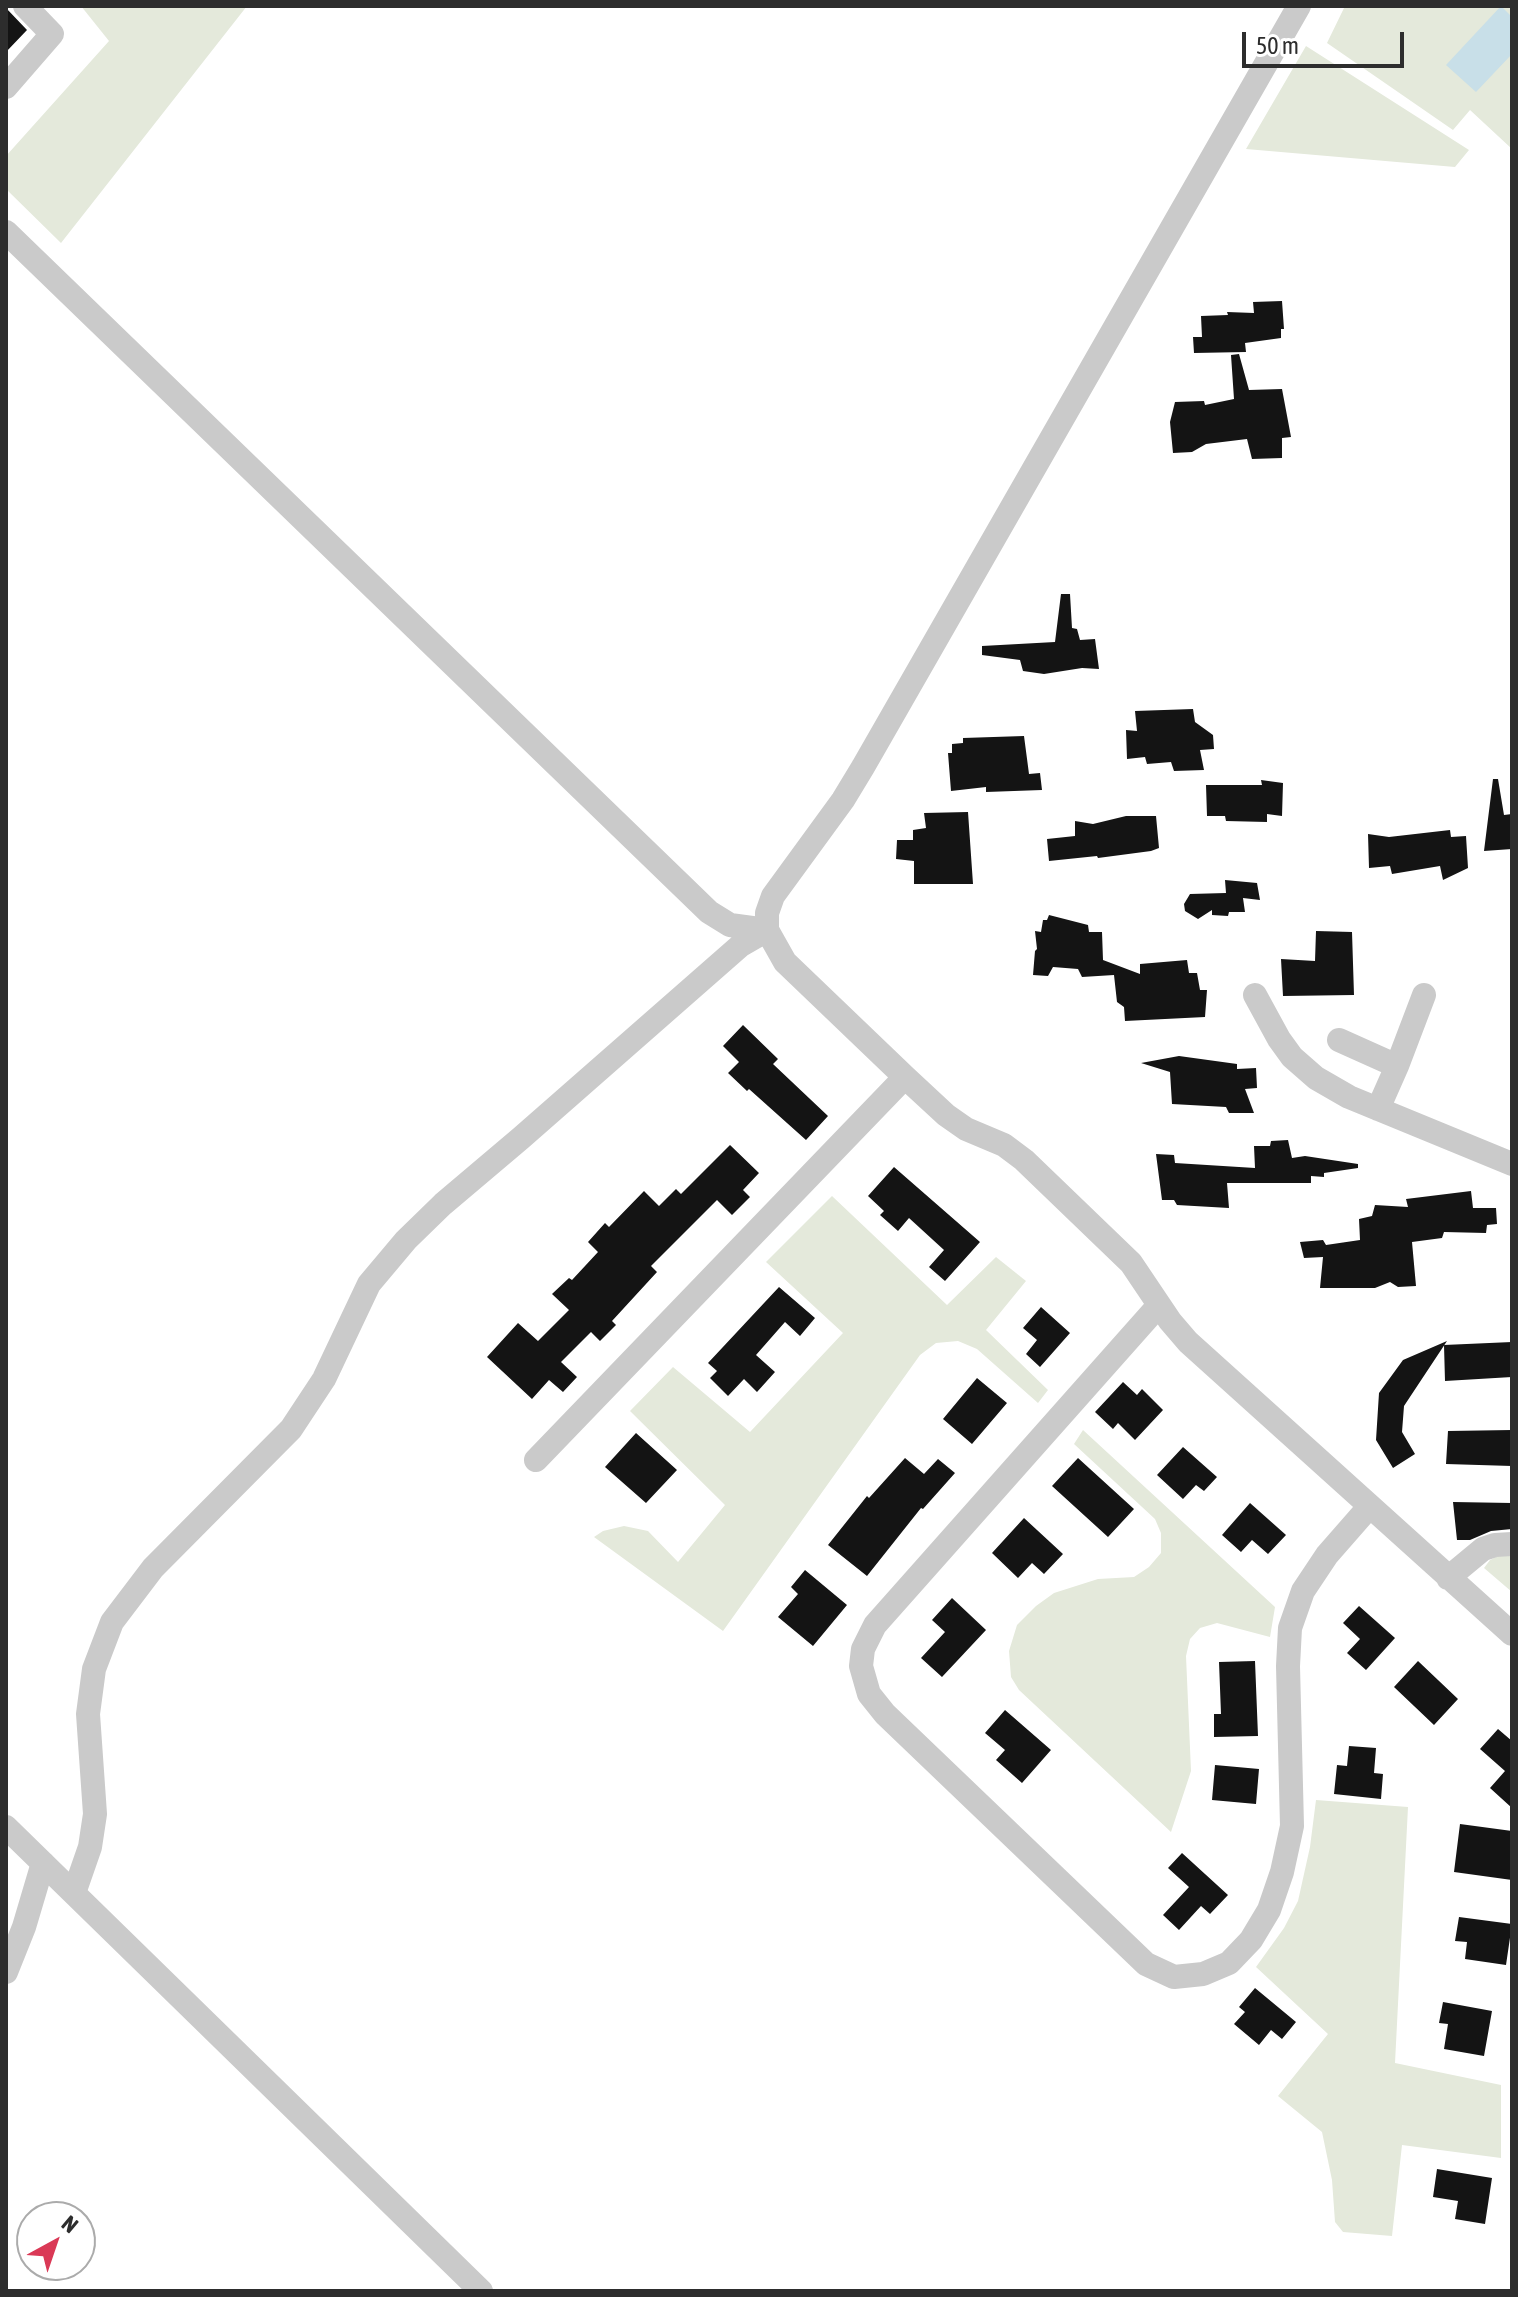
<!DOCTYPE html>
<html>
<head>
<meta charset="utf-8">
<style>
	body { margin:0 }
	#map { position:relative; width:1518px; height:2297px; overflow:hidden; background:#fff; font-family:"Asap Condensed",sans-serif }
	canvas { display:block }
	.frame { position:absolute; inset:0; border:8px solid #2d2d2d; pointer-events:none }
	.north { position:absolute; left:16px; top:2201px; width:80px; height:80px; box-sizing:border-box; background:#fff; border:2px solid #ababab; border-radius:50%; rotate:40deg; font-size:22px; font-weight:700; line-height:32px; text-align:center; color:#2d2d2d }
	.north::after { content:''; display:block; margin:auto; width:28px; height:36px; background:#da3956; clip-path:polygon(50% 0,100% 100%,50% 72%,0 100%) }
	.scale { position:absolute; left:1242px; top:32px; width:162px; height:36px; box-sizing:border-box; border:4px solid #2d2d2d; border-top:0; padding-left:10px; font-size:24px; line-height:28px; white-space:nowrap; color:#2d2d2d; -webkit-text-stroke:6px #fff; paint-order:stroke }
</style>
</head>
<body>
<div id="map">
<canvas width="1518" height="2297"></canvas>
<div class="frame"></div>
<div class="north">N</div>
<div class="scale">50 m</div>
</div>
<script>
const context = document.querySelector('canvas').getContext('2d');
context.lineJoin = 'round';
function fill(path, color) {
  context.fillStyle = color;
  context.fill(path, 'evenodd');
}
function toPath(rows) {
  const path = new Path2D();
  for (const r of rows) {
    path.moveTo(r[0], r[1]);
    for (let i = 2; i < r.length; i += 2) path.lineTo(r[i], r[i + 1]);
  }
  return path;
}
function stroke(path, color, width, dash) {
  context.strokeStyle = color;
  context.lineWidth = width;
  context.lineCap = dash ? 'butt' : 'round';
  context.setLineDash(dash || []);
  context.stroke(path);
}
fill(toPath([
	[81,6,247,6,61,243,6,189,6,156,109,41],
	[1345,6,1512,6,1512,149,1470,110,1453,130,1327,43],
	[1306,46,1469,150,1455,167,1246,149],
	[832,1196,947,1305,996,1257,1026,1281,986,1330,1048,1390,1038,1403,977,1349,958,1341,936,1343,920,1355,723,1631,594,1537,603,1531,624,1526,648,1531,678,1562,725,1505,630,1411,673,1367,750,1432,843,1333,766,1262],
	[1083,1430,1275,1607,1270,1637,1217,1623,1200,1628,1190,1639,1186,1656,1191,1771,1171,1832,1019,1690,1011,1677,1009,1651,1017,1625,1036,1606,1054,1593,1098,1579,1134,1577,1149,1567,1161,1553,1161,1533,1155,1519,1074,1444],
	[1502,1554,1512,1554,1512,1592,1484,1568,1490,1560],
	[1316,1800,1408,1807,1395,2063,1501,2085,1501,2158,1402,2145,1392,2236,1343,2232,1335,2222,1332,2180,1322,2132,1278,2096,1328,2034,1256,1967,1284,1928,1298,1901,1310,1847]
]), '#e4e9db');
fill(toPath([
	[1501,6,1512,17,1512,54,1476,92,1446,65]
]), '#c8dfe8');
fill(toPath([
	[6,8,27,30,6,52],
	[1282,301,1284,329,1281,329,1281,338,1245,343,1246,352,1194,353,1193,337,1202,337,1201,316,1228,315,1227,312,1254,313,1253,302],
	[1239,354,1249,390,1282,389,1291,437,1282,438,1282,458,1252,459,1247,439,1206,444,1192,452,1173,453,1170,422,1175,402,1204,401,1205,405,1234,399,1231,355],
	[1061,594,1070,594,1072,628,1077,629,1080,640,1095,639,1099,669,1082,668,1044,674,1023,671,1020,660,982,655,982,646,1055,642],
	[1193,709,1195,722,1213,735,1214,749,1200,750,1204,770,1174,771,1171,762,1147,764,1145,757,1127,759,1126,730,1137,731,1135,711],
	[1024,736,1029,774,1040,773,1042,790,986,792,986,787,951,791,948,753,952,753,952,744,963,743,963,738],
	[1493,779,1498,779,1504,815,1512,814,1512,849,1484,851],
	[1261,780,1283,783,1282,816,1267,814,1267,822,1226,821,1225,816,1207,816,1206,785,1262,785],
	[968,812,973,884,914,884,914,861,896,859,897,840,913,840,913,830,926,828,924,813],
	[1126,816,1156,816,1159,848,1151,851,1098,858,1097,856,1049,861,1047,839,1075,836,1075,821,1093,824],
	[1450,830,1451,837,1466,836,1468,868,1443,880,1440,866,1392,874,1390,866,1369,868,1368,834,1389,837],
	[1225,880,1257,883,1260,900,1243,898,1245,912,1229,912,1228,916,1212,915,1212,910,1198,919,1185,911,1184,904,1190,894,1226,893],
	[1049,915,1088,925,1089,932,1102,932,1103,960,1140,974,1140,964,1187,960,1189,973,1197,973,1200,990,1207,990,1205,1017,1125,1021,1124,1007,1117,1002,1114,975,1082,977,1078,969,1053,967,1048,976,1033,975,1035,951,1037,949,1035,931,1041,932,1043,920,1047,920],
	[1316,931,1352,932,1354,995,1283,996,1281,959,1315,961],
	[743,1025,778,1059,773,1064,828,1116,806,1140,749,1089,747,1091,728,1073,739,1062,723,1046],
	[1179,1056,1237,1064,1237,1069,1256,1068,1257,1088,1245,1089,1254,1113,1229,1113,1226,1107,1172,1104,1170,1072,1141,1063],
	[1288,1140,1292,1158,1305,1156,1358,1164,1358,1168,1324,1173,1324,1177,1311,1176,1311,1183,1227,1183,1229,1208,1177,1205,1174,1200,1162,1200,1156,1154,1174,1155,1175,1163,1255,1168,1254,1146,1270,1146,1271,1141],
	[730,1145,759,1173,743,1190,750,1197,732,1215,717,1200,651,1266,657,1272,612,1321,616,1325,600,1341,591,1332,561,1362,577,1377,563,1392,549,1380,532,1399,487,1357,518,1323,538,1341,569,1310,552,1294,569,1278,572,1280,598,1252,588,1242,605,1223,609,1227,644,1191,659,1206,676,1189,681,1194],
	[894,1167,980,1242,945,1281,929,1267,944,1250,909,1218,898,1231,880,1215,884,1211,868,1196],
	[1471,1191,1473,1208,1496,1208,1497,1224,1487,1225,1486,1233,1444,1232,1442,1238,1412,1242,1416,1286,1398,1287,1390,1282,1375,1288,1320,1288,1323,1257,1304,1258,1300,1242,1323,1240,1326,1245,1360,1240,1359,1219,1372,1216,1375,1205,1408,1207,1406,1199],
	[779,1287,815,1318,800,1336,785,1322,756,1355,775,1372,757,1392,744,1379,728,1396,710,1378,717,1371,708,1363],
	[1041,1307,1070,1333,1040,1367,1026,1354,1037,1340,1023,1328],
	[1447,1341,1404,1406,1402,1432,1415,1454,1393,1468,1376,1440,1379,1393,1403,1360],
	[1512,1342,1512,1377,1445,1381,1444,1345],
	[977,1378,1007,1403,972,1444,943,1419],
	[1123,1382,1137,1395,1142,1389,1163,1410,1135,1440,1118,1423,1113,1429,1095,1412],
	[1512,1430,1512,1466,1446,1464,1448,1431],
	[636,1433,677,1470,646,1503,605,1467],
	[1183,1447,1217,1477,1204,1491,1196,1485,1183,1499,1157,1475],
	[905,1458,924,1474,938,1459,955,1473,923,1509,921,1508,867,1576,828,1545,867,1496,869,1498],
	[1078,1458,1134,1509,1108,1537,1052,1486],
	[1453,1502,1512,1503,1512,1529,1491,1531,1470,1540,1457,1540],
	[1250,1503,1286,1535,1268,1554,1252,1540,1241,1552,1222,1535],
	[1024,1518,1063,1554,1044,1574,1032,1563,1018,1578,992,1553],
	[805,1570,847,1605,813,1646,778,1617,798,1594,791,1587],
	[952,1598,986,1630,942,1677,921,1658,945,1632,932,1620],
	[1359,1606,1395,1638,1366,1670,1347,1653,1360,1639,1343,1623],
	[1255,1661,1258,1736,1214,1737,1214,1714,1221,1714,1219,1662],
	[1418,1661,1458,1699,1434,1725,1394,1687],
	[1005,1710,1051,1750,1022,1783,996,1760,1005,1750,985,1733],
	[1498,1729,1512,1741,1512,1808,1490,1788,1505,1771,1480,1749],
	[1349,1746,1376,1748,1374,1773,1383,1774,1381,1799,1334,1794,1337,1765,1347,1766],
	[1215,1765,1259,1769,1256,1804,1212,1800],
	[1460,1824,1512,1831,1512,1880,1454,1872],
	[1182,1853,1228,1895,1210,1914,1201,1906,1179,1930,1163,1915,1189,1887,1168,1868],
	[1459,1917,1512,1924,1506,1965,1465,1959,1467,1942,1455,1941],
	[1255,1988,1296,2022,1282,2039,1271,2030,1259,2045,1234,2024,1245,2012,1239,2007],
	[1443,2002,1492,2011,1484,2056,1444,2049,1448,2024,1439,2023],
	[1437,2169,1492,2178,1485,2224,1455,2219,1458,2201,1433,2197]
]), '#141414');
stroke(toPath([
	[1299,6,863,767,843,800,773,896,767,913,767,930,785,962,905,1077,946,1115,966,1129,1004,1145,1024,1160,1131,1263,1170,1321,1188,1342,1512,1634],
	[6,87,52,34,25,6],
	[6,232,709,912,730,925,767,930],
	[1255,995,1279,1039,1292,1057,1316,1078,1349,1097,1512,1164],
	[1339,1040,1397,1066,1378,1109],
	[1397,1066,1424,995],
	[1159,1305,875,1625,863,1649,861,1666,869,1694,885,1714,1146,1964,1174,1977,1203,1974,1229,1963,1251,1940,1269,1910,1282,1872,1292,1826,1288,1666,1290,1628,1303,1591,1327,1555,1369,1507],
	[536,1460,905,1077],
	[1448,1578,1483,1549,1495,1545,1512,1544],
	[6,1827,481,2291],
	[74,1893,90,1847,95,1814,88,1714,94,1669,112,1622,153,1568,291,1429,324,1379,369,1284,406,1240,443,1204,521,1138,741,945,767,930],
	[6,1972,24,1927,43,1863]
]), '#cacaca', 24);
</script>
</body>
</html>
